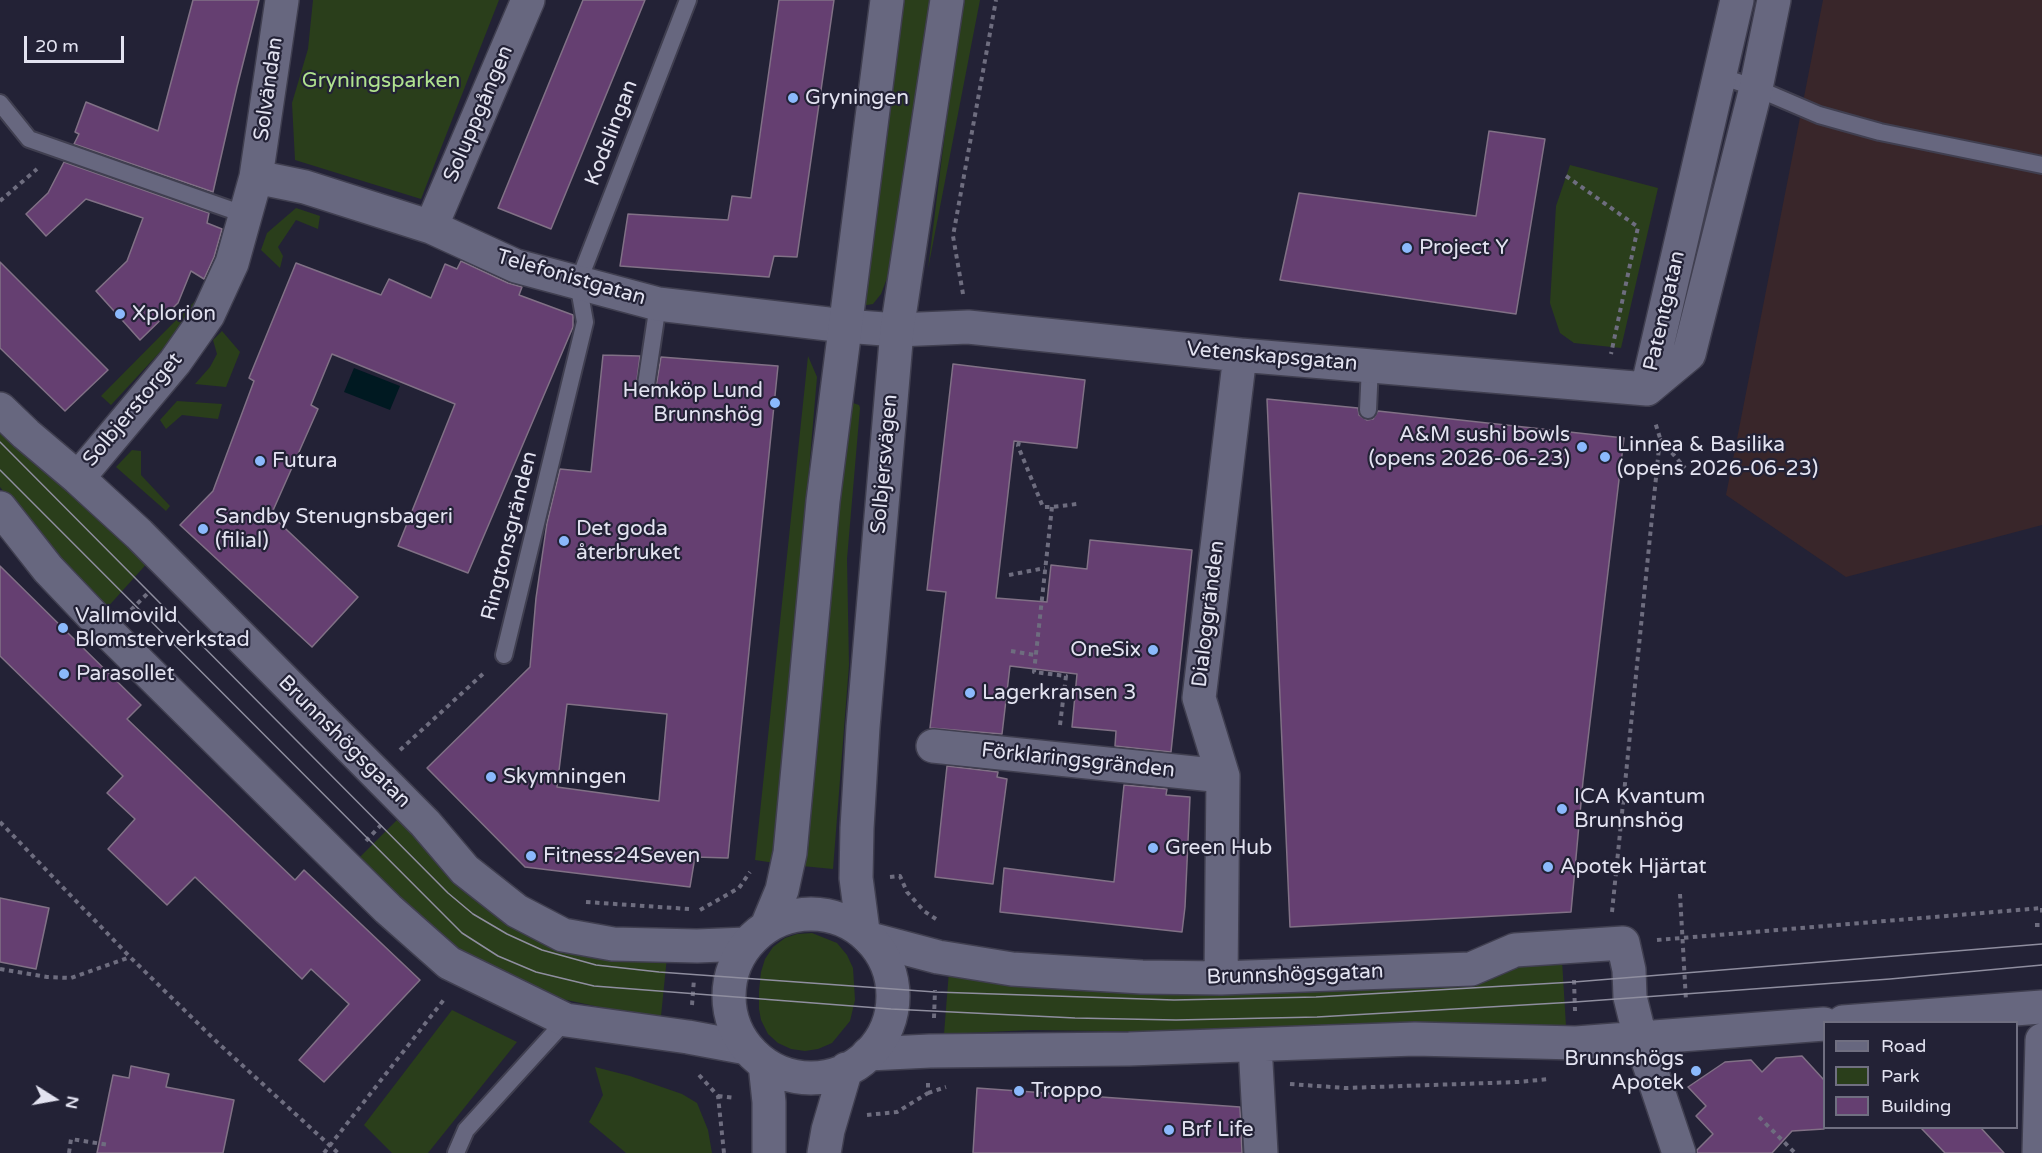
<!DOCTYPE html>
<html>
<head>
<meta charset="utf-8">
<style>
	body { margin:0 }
	#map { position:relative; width:2042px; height:1153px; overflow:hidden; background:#232236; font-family:"Varela Round",sans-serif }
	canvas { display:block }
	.legend { position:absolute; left:1823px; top:1021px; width:195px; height:108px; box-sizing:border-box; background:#232236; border:2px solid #706f81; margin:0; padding:8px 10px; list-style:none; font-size:18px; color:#e3e3f1 }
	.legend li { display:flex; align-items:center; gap:12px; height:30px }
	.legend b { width:30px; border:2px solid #706f81 }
	.north { position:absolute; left:24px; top:1069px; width:60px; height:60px; -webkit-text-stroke:4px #232236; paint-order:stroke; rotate:101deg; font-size:16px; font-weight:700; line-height:24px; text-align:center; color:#e3e3f1 }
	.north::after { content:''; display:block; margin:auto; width:21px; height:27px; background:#e3e3f1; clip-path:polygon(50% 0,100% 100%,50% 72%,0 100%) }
	.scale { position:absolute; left:24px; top:36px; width:100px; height:27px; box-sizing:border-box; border:3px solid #e3e3f1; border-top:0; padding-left:8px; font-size:18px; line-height:21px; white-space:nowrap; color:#e3e3f1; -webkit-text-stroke:4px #232236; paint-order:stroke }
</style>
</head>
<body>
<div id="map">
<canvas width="2042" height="1153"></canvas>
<ul class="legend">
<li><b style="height:8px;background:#67677f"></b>Road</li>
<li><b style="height:16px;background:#2a3e1b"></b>Park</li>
<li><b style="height:16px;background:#653f71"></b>Building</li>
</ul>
<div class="north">N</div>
<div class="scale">20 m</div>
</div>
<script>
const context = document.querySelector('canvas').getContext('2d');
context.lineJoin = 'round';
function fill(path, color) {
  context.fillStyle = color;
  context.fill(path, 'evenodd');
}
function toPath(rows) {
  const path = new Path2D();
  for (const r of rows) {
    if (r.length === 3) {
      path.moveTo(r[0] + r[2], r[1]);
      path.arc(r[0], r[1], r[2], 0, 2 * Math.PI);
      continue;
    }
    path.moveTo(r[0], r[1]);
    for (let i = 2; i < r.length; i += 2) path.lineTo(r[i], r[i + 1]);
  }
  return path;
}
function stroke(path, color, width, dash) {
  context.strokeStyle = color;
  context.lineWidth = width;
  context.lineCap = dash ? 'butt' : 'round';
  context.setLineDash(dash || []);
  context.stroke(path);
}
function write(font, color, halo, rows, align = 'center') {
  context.font = font + ' "Varela Round",sans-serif';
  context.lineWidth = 4.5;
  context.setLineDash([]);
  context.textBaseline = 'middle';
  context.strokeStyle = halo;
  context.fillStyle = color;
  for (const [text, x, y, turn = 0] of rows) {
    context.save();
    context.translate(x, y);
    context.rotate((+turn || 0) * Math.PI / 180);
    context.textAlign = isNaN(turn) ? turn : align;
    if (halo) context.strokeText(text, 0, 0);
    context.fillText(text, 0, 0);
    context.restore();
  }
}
fill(toPath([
	[1823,0,2042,0,2042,525,1846,577,1726,495]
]), '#39262a');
fill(toPath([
	[313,0,499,0,421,199,295,160,292,103,308,49],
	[901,0,932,0,889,273,881,294,873,304,867,305,864,305],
	[963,0,980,0,928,269,954,60],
	[1570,165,1658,188,1621,348,1574,343,1560,333,1550,303,1556,206],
	[296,208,320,216,318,229,296,220,278,247,283,256,280,268,261,250,267,233],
	[195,301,199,304,184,326,111,405,101,396],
	[222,331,240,352,226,387,195,384,210,367,217,354,213,340],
	[808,356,817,377,775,863,755,860],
	[177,401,222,404,218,419,182,415,166,429,160,420],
	[853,403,859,405,860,408,847,559,849,665,833,869,802,866,826,611,851,405],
	[0,427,151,559,105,610,54,556,0,487],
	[132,450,141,451,141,475,170,506,166,511,116,467],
	[405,812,498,908,668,947,661,1016,618,1011,562,999,517,983,471,959,424,927,355,862],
	[812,933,837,943,847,955,853,968,855,1000,850,1021,832,1043,818,1049,805,1051,791,1049,778,1043,768,1034,761,1020,759,1009,759,991,761,972,765,959,773,947,785,938,797,934],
	[1562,960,1566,1026,1521,1029,1458,1022,1315,1029,1177,1032,1031,1030,944,1034,949,971,1516,964],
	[452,1010,517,1042,428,1153,392,1153,364,1125],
	[595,1067,630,1076,682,1094,697,1103,708,1130,712,1153,626,1153,589,1122,603,1095]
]), '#2a3e1b');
fill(toPath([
	[354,368,400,386,390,410,344,392]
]), '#001921');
const building = toPath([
	[193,0,259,0,237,87,213,192,74,144,79,134,75,132,86,102,158,131,193,0],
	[583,0,645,0,551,229,498,208,583,0],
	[779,0,834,0,797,257,774,256,769,277,620,266,628,214,728,220,732,196,751,198,779,0],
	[1489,131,1545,139,1516,314,1280,280,1299,193,1476,216,1489,131],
	[64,162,209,213,207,223,222,229,214,257,204,279,191,271,178,303,140,340,96,291,127,261,143,218,86,199,46,236,26,214,48,193,64,162],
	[461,261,508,283,522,287,519,295,573,315,573,327,468,573,398,546,455,404,332,354,311,405,318,409,271,515,358,597,312,647,180,525,213,491,254,381,249,378,296,263,381,295,389,279,431,298,445,264,457,269,461,261],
	[0,262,108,370,65,411,0,348,0,262],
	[603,355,640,356,636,388,639,393,645,395,650,394,656,387,661,357,778,366,728,858,695,857,690,887,525,867,427,768,530,667,536,598,547,523,560,469,591,472,603,355],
	[567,704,667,714,659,801,557,787,567,704],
	[953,364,1085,380,1077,448,1014,441,996,598,1047,602,1051,565,1087,569,1090,540,1192,550,1171,752,1115,746,1116,731,1072,727,1077,674,1010,666,1002,734,930,728,946,592,927,590,953,364],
	[1267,399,1358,408,1359,415,1367,420,1373,419,1378,411,1624,438,1583,781,1571,912,1290,927,1267,399],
	[0,566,141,705,127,719,295,880,304,870,420,980,324,1082,299,1060,349,1004,311,969,302,979,195,877,167,905,108,849,135,819,107,793,123,776,0,656,0,566],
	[947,766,998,772,997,777,1007,779,993,884,935,877,947,766],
	[1124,785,1167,789,1166,795,1190,797,1185,907,1182,932,1000,912,1004,868,1114,882,1124,785],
	[0,898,49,908,36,969,0,962,0,898],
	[1802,1056,1824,1080,1824,1129,1792,1131,1772,1153,1697,1153,1697,1150,1713,1134,1696,1116,1706,1106,1688,1087,1725,1062,1751,1060,1762,1072,1776,1058,1802,1056],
	[131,1066,169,1074,166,1087,234,1100,223,1153,97,1153,113,1075,129,1078,131,1066],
	[977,1088,1240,1107,1242,1153,973,1153,977,1088],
	[1921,1128,1981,1128,2004,1153,1945,1153,1921,1128]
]);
fill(building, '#653f71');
stroke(building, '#817186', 1.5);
const lane = toPath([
	[1720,76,1756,88,1819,115,1880,132,2042,165],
	[0,103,29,139,246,215],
	[646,385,658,304],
	[1368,410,1370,366],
	[504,655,585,322,578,283,688,0],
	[456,1153,466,1130,566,1020]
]);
const street = toPath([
	[256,177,305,187,431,227,516,266,658,304,845,326,897,330,968,327,1240,355,1647,389],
	[431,227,528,0],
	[1647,389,1689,354,1756,88,1774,0],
	[1647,389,1737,0],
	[0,409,26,434,78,478,139,534,425,823,465,870,517,911,563,935,613,944,697,946,747,944],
	[78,478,175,362,208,315,232,263,256,177,282,0],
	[0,508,48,569,108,632,388,909,449,963,566,1020,688,1037,747,1048],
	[933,746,1223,776],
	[870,939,938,957,1012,969,1142,977,1221,978,1471,969,1515,950,1623,943,1629,970,1630,997,1640,1037,1679,1153],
	[1221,978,1223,776,1199,698,1240,355],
	[1843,1022,2042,1007],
	[1255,1045,1261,1153],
	[868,1054,930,1051,1129,1049,1415,1039,1576,1043,1824,1024],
	[2039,1153,2042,1040]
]);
const secondary = toPath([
	[811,996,82],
	[767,926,782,890,790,853,823,501,887,0],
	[863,931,856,878,857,828,863,727,897,330,947,0],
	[765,1064,769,1102,769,1153],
	[824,1153,828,1130,846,1069]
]);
stroke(lane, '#403f50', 20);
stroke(street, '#403f50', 36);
stroke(secondary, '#403f50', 36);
stroke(toPath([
	[1566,176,1638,227,1611,354],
	[0,201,37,169],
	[963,294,953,236,996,0],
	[1660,439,1685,468],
	[1019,442,1018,446,1043,507,1052,507,1077,504],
	[1052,507,1034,672,1066,676,1060,725],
	[1009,575,1045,568],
	[131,610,149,592],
	[1011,651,1035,655],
	[400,750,485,672],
	[0,822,130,957,218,1043,338,1153],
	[366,841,381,825],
	[890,877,900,876,907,892,924,911,936,919],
	[1680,894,1686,1001],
	[586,902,689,909],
	[2042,908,2042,914],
	[700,910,739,888,750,872],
	[1612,912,1660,438,1655,422],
	[2035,925,2042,925],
	[1657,940,2042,908],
	[0,969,47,977,71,978,130,957],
	[1574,980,1575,1011],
	[692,1005,694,979],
	[934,1018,935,990],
	[699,1075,718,1096,724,1153],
	[1290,1084,1345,1088,1518,1082,1549,1079],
	[928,1093,946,1087],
	[718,1096,735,1098],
	[867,1115,897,1112,928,1093,928,1083],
	[1759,1117,1795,1153],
	[69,1153,71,1139,109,1145],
	[324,1153,446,997]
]), '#6e6d7f', 4, [4.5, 4.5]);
stroke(lane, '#67677f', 16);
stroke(street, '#67677f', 33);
stroke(secondary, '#67677f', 33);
stroke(toPath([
	[0,442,448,893,473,914,507,934,542,950,596,965,659,972,935,992,1174,1000,1316,997,1574,982,2042,944],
	[0,470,462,933,498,956,536,972,594,986,891,1009,1075,1018,1176,1020,1317,1017,1575,1002,1890,979,2042,965]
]), '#8f8e9f', 1.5);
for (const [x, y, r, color] of [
	[793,98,6,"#8bb9fc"],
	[1407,248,6,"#8bb9fc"],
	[120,314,6,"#8bb9fc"],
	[775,403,6,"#8bb9fc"],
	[1582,447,6,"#8bb9fc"],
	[1605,457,6,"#8bb9fc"],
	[260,461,6,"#8bb9fc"],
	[203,529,6,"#8bb9fc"],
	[564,541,6,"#8bb9fc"],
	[63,628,6,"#8bb9fc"],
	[1153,650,6,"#8bb9fc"],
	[64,674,6,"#8bb9fc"],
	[970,693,6,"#8bb9fc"],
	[491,777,6,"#8bb9fc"],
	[1562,809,6,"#8bb9fc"],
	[1153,848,6,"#8bb9fc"],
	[531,856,6,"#8bb9fc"],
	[1548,867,6,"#8bb9fc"],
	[1696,1071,6,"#8bb9fc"],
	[1019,1091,6,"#8bb9fc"],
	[1169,1130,6,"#8bb9fc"]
]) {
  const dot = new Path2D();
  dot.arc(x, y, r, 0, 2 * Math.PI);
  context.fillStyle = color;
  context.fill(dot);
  stroke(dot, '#232236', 2);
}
write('21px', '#b0e28f', '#232236', [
	["Gryningsparken",381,81]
]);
write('21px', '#e3e3f1', '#232236', [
	["Solvändan",269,89,-82],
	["Soluppgången",479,114,-67],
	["Kodslingan",612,133,-69],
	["Telefonistgatan",571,278,16],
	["Patentgatan",1665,311,-77],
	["Vetenskapsgatan",1272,357,5],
	["Solbjerstorget",133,410,-50],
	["Solbjersvägen",885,464,-85],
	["Ringtonsgränden",510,536,-76],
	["Dialoggränden",1209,614,-83],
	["Brunnshögsgatan",344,742,45],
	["Förklaringsgränden",1078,761,6],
	["Brunnshögsgatan",1295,975,-2]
]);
write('21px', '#e3e3f1', '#232236', [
	["Gryningen",805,98],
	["Project Y",1419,248],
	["Xplorion",132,314],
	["Hemköp Lund",763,391,"right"],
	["Brunnshög",763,415,"right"],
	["A&M sushi bowls",1570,435,"right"],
	["(opens 2026-06-23)",1570,459,"right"],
	["Linnea & Basilika",1617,445],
	["(opens 2026-06-23)",1617,469],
	["Futura",272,461],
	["Sandby Stenugnsbageri",215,517],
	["(filial)",215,541],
	["Det goda",576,529],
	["återbruket",576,553],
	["Vallmovild",75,616],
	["Blomsterverkstad",75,640],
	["OneSix",1141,650,"right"],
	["Parasollet",76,674],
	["Lagerkransen 3",982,693],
	["Skymningen",503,777],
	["ICA Kvantum",1574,797],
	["Brunnshög",1574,821],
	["Green Hub",1165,848],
	["Fitness24Seven",543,856],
	["Apotek Hjärtat",1560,867],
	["Brunnshögs",1684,1059,"right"],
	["Apotek",1684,1083,"right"],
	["Troppo",1031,1091],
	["Brf Life",1181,1130]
], 'left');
</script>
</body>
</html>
